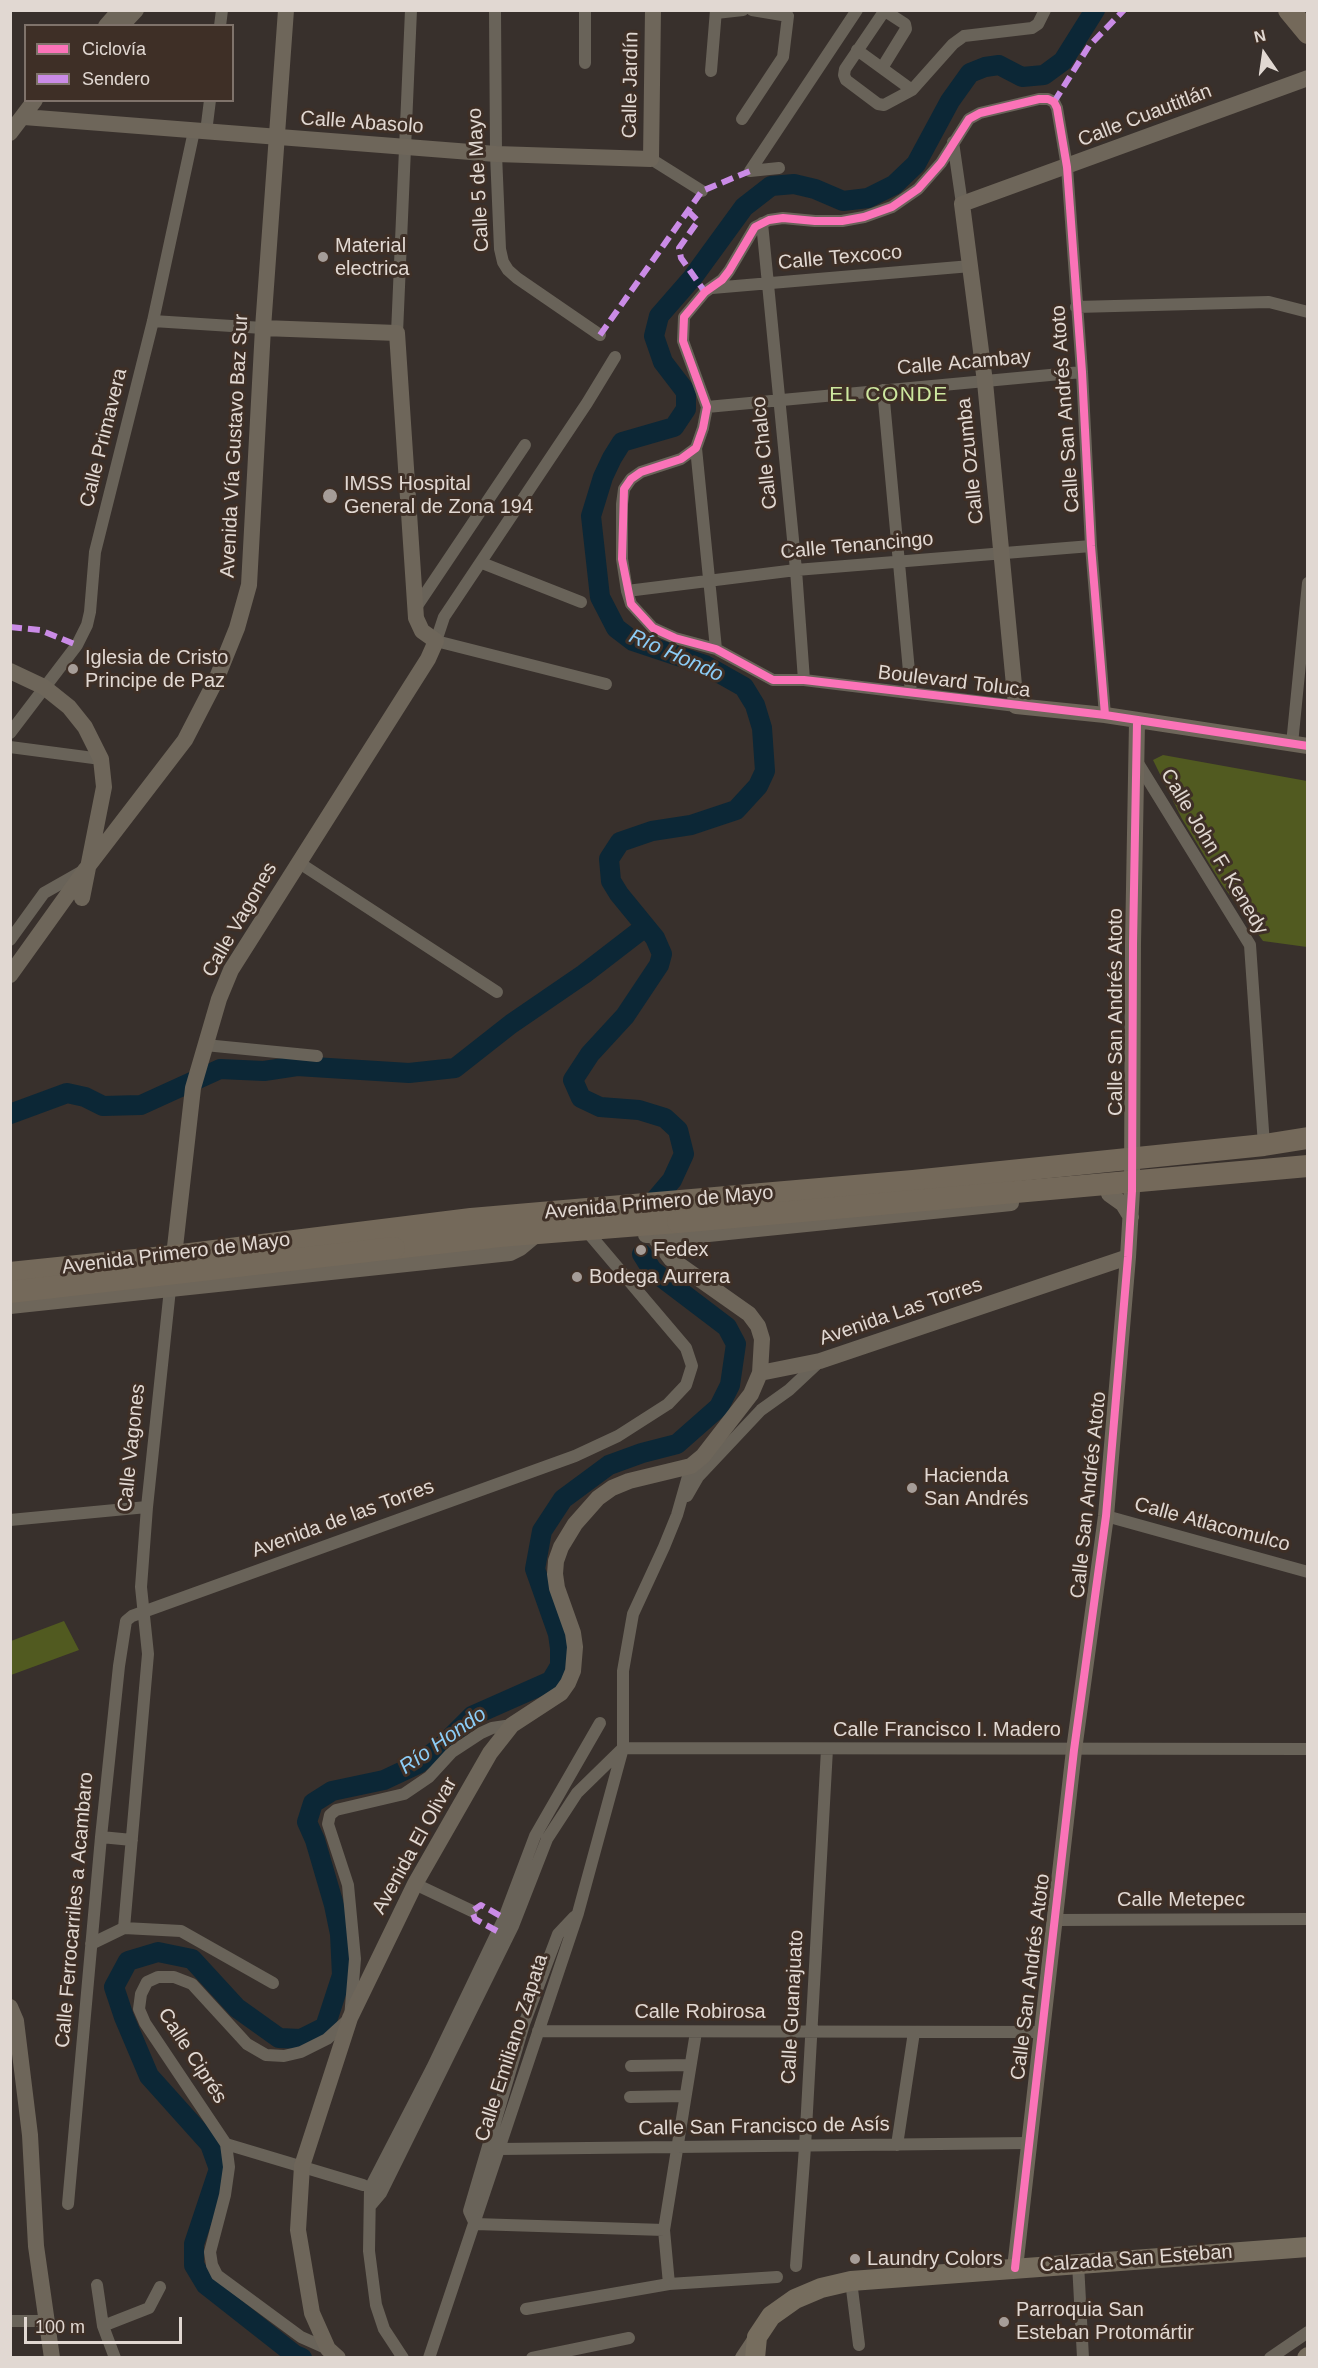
<!DOCTYPE html>
<html>
<head>
<meta charset="utf-8">
<style>
	body { margin:0 }
	#map { position:relative; width:1318px; height:2368px; overflow:hidden; background:#38302c; font-family:Helvetica,sans-serif }
	canvas { display:block }
	.frame { position:absolute; inset:0; border:12px solid #e1d8d2; pointer-events:none }
	.legend { position:absolute; left:24px; top:24px; width:210px; height:78px; box-sizing:border-box; background:#3e2f26; border:2px solid #7f736b; margin:0; padding:8px 10px; list-style:none; font-size:18px; color:#e1d8d2 }
	.legend li { display:flex; align-items:center; gap:12px; height:30px }
	.legend b { width:30px; border:2px solid #7f736b }
	.north { position:absolute; left:1234px; top:24px; width:60px; height:60px; -webkit-text-stroke:4px #3e2f26; paint-order:stroke; rotate:347deg; font-size:16px; font-weight:700; line-height:24px; text-align:center; color:#e1d8d2 }
	.north::after { content:''; display:block; margin:auto; width:21px; height:27px; background:#e1d8d2; clip-path:polygon(50% 0,100% 100%,50% 72%,0 100%) }
	.scale { position:absolute; left:24px; top:2317px; width:158px; height:27px; box-sizing:border-box; border:3px solid #e1d8d2; border-top:0; padding-left:8px; font-size:18px; line-height:21px; white-space:nowrap; color:#e1d8d2; -webkit-text-stroke:4px #3e2f26; paint-order:stroke }
</style>
</head>
<body>
<div id="map">
<canvas width="1318" height="2368"></canvas>
<div class="frame"></div>
<ul class="legend">
<li><b style="height:8px;background:#fb73b8"></b>Ciclovía</li>
<li><b style="height:8px;background:#ca8be6"></b>Sendero</li>
</ul>
<div class="north">N</div>
<div class="scale">100 m</div>
</div>
<script>
const context = document.querySelector('canvas').getContext('2d');
context.lineJoin = 'round';
function fill(path, color) {
  context.fillStyle = color;
  context.fill(path, 'evenodd');
}
function toPath(rows) {
  const path = new Path2D();
  for (const r of rows) {
    path.moveTo(r[0], r[1]);
    for (let i = 2; i < r.length; i += 2) path.lineTo(r[i], r[i + 1]);
  }
  return path;
}
function stroke(path, color, width, dash) {
  context.strokeStyle = color;
  context.lineWidth = width;
  context.lineCap = dash ? 'butt' : 'round';
  context.setLineDash(dash || []);
  context.stroke(path);
}
function write(font, color, halo, rows, align = 'center') {
  context.font = font + ' Helvetica,sans-serif';
  context.lineWidth = 6;
  context.setLineDash([]);
  context.textBaseline = 'middle';
  context.strokeStyle = halo;
  context.fillStyle = color;
  for (const [text, x, y, turn = 0] of rows) {
    context.save();
    context.translate(x, y);
    context.rotate((+turn || 0) * Math.PI / 180);
    context.textAlign = isNaN(turn) ? turn : align;
    if (halo) context.strokeText(text, 0, 0);
    context.fillText(text, 0, 0);
    context.restore();
  }
}
fill(toPath([
	[1163,755,1307,781,1307,947,1263,941,1221,883,1182,819,1153,760],
	[64,1621,79,1650,11,1675,11,1641]
]), '#515a20');
stroke(toPath([
	[10,1114,67,1093,85,1097,103,1106,141,1105,220,1069,264,1071,297,1066,409,1073,455,1068,511,1024,584,974,645,927],
	[655,1200,672,1180,684,1154,678,1130,665,1118,639,1110,600,1107,581,1098,573,1080,590,1054,625,1016,659,965,662,954,655,938,619,894,611,881,609,859,620,842,652,831,691,825,736,810,758,786,765,771,762,728,755,705,744,687,705,665,633,641,616,628,600,597,591,516,603,477,612,458,622,442,674,427,686,409,686,392,663,362,654,336,659,316,693,277,744,207,771,186,794,184,815,189,843,201,868,198,894,185,916,164,950,101,970,73,985,67,999,65,1022,77,1044,75,1063,61,1095,10],
	[302,2358,295,2355,206,2285,194,2265,194,2244,219,2169,210,2144,149,2076,124,2017,114,1987,128,1961,158,1952,192,1959,237,2008,279,2038,301,2039,325,2027,342,1975,340,1934,334,1905,315,1840,307,1822,313,1803,332,1791,384,1780,418,1764,443,1745,472,1716,551,1681,560,1666,560,1648,558,1634,535,1569,542,1531,563,1499,609,1465,642,1453,677,1444,719,1407,730,1385,736,1344,727,1327,652,1270,642,1254]
]), '#0c2736', 20);
stroke(toPath([
	[495,10,496,154,500,249,503,262,508,270,517,278,600,335],
	[585,10,585,63],
	[885,10,845,69,844,75,846,80,878,104,884,105,912,90,953,44,964,36,1032,28,1038,24,1045,10],
	[716,13,743,10],
	[220,26,222,10],
	[857,50,912,90],
	[882,68,906,29,905,24,885,11],
	[711,71,716,10],
	[742,119,783,57,788,16,752,10],
	[206,132,210,100],
	[953,142,962,204],
	[651,159,702,191],
	[750,171,857,10],
	[750,171,779,168],
	[762,223,796,570,804,680],
	[712,288,971,266],
	[1076,307,1269,302,1308,312],
	[153,321,263,328],
	[397,333,411,10],
	[883,390,911,693],
	[707,407,1082,372],
	[696,448,716,649],
	[482,563,581,602],
	[627,591,796,570,1091,546],
	[415,609,525,445],
	[606,684,436,641,444,617,587,403,615,357],
	[1016,706,804,680,773,680,716,649,675,638,653,628,631,604,627,591,622,559,622,504,624,489,631,479,641,472,681,459,696,448,703,428,707,407,683,341,684,317,705,292,722,280,729,271,755,227,769,220,783,218,815,221,842,221,864,217,892,207,918,189,941,163,969,119,980,113,1039,99,1048,99,1054,102,1057,108,1067,167,1082,372,1091,546,1105,715],
	[10,733,77,645,87,625,90,612,95,552,153,321,194,131],
	[1292,744,1308,583],
	[10,747,101,759],
	[1136,760,1250,945,1264,1145],
	[298,862,497,992],
	[10,940,44,893,81,872],
	[205,1045,317,1056],
	[687,1496,698,1477,761,1410,789,1390,820,1361],
	[1106,1516,1308,1572],
	[10,1520,147,1507],
	[623,1748,1308,1749],
	[101,1837,132,1840],
	[415,1884,472,1911],
	[574,1917,558,1934,524,2024,469,2211,475,2224,664,2230],
	[1055,1920,1308,1919],
	[124,1928,148,1654,141,1587,147,1507,170,1289],
	[91,1944,124,1928,181,1931,273,1983],
	[538,2031,1042,2032],
	[631,2066,690,2065],
	[630,2097,685,2096],
	[226,2144,363,2185],
	[897,2145,914,2032],
	[500,2149,1028,2143],
	[68,2204,101,1837,119,1666,126,1621,132,1616,575,1456,618,1436,668,1404,686,1385,692,1366,686,1348,585,1229],
	[370,2206,381,2193,513,1926,547,1839,577,1793,622,1749],
	[1078,2263,1083,2358],
	[796,2266,805,2147,827,1749],
	[851,2281,859,2345],
	[669,2284,664,2230,696,2032],
	[97,2285,103,2326,115,2358],
	[526,2309,669,2284,777,2277],
	[10,2321,46,2321],
	[103,2326,149,2308,160,2287],
	[328,2349,301,2337,217,2275,212,2265,210,2252,225,2195,229,2167,226,2144,145,2023,139,2009,141,1994,147,1982,158,1977,174,1977,192,1984,247,2044,266,2055,284,2056,301,2052,327,2039,350,2018,355,1959,348,1885,328,1824,330,1815,336,1810,404,1794,429,1777,452,1752,481,1733,492,1728,512,1725],
	[403,2358,384,2329,376,2305,369,2251,370,2188,432,2068,504,1918,535,1836,600,1723],
	[429,2358,578,1913,623,1748,623,1671,633,1614,664,1547,677,1515,691,1466],
	[532,2358,629,2338],
	[1270,2358,1308,2332]
]), '#696359', 12);
stroke(toPath([
	[106,26,120,10],
	[121,26,136,10],
	[1308,78,962,204,985,382,1016,706,1105,715,1308,746],
	[24,117,496,154,651,159,653,10],
	[10,133,35,100],
	[10,671,44,687,69,707,85,727,101,759,104,787,82,898],
	[10,975,86,869,185,740,216,680,237,628,249,585,263,328,286,10],
	[1109,1194,1123,1204,1131,1217],
	[646,1235,689,1236,1011,1203],
	[174,1256,193,1088,219,999,231,970,428,659,436,641,422,631,416,618,397,333,263,328],
	[10,1306,510,1253,520,1248,538,1233],
	[760,1373,820,1361,1128,1257],
	[10,2007,16,2021,30,2135,36,2246,52,2358],
	[1015,2268,1074,1750,1106,1516,1128,1257,1132,1191,1133,944,1137,722],
	[338,2358,328,2349,312,2313,298,2230,302,2166,350,2018,415,1884,490,1753,512,1725,561,1693,568,1683,573,1671,575,1647,573,1633,557,1588,555,1574,556,1561,561,1547,575,1524,598,1498,612,1488,629,1481,691,1466,703,1456,751,1394,760,1373,762,1339,758,1326,749,1314,671,1259,654,1236],
	[743,2358,757,2337]
]), '#6e665a', 16);
stroke(toPath([
	[755,2358,757,2337,771,2316,795,2299,821,2288,851,2281,1308,2247],
	[1307,2358,1308,2357]
]), '#766d5e', 20);
stroke(toPath([
	[1289,10,1308,33],
	[394,1248,500,1236,678,1222],
	[10,1273,174,1256,471,1219,913,1181,1264,1145,1308,1138]
]), '#74695a', 22);
stroke(toPath([
	[678,1222,1308,1166],
	[10,1292,394,1248]
]), '#74695a', 22);
stroke(toPath([
	[1054,102,1089,46,1124,10],
	[688,211,698,221,679,248,681,258,705,292],
	[600,335,702,191,750,171],
	[10,627,40,630,77,645],
	[497,1931,475,1919,472,1911,481,1905,504,1918]
]), '#ca8be6', 6, [12, 6]);
stroke(toPath([
	[1105,715,1091,546,1082,372,1067,167,1057,108,1054,102,1048,99,1039,99,980,113,969,119,941,163,918,189,892,207,864,217,842,221,815,221,783,218,769,220,755,227,729,271,722,280,705,292,684,317,683,341,707,407,703,428,696,448,681,459,641,472,631,479,624,489,622,559,631,604,653,628,675,638,716,649,773,680,804,680,1105,715,1308,746],
	[1015,2268,1074,1750,1106,1516,1128,1257,1132,1191,1133,944,1137,722]
]), '#fb73b8', 8);
for (const [x, y, r, color] of [
	[323,257,6,"#a69d98"],
	[330,496,8,"#a69d98"],
	[73,669,6,"#a69d98"],
	[641,1250,6,"#a69d98"],
	[577,1277,6,"#a69d98"],
	[912,1488,6,"#a69d98"],
	[855,2259,6,"#a69d98"],
	[1004,2322,6,"#a69d98"]
]) {
  const dot = new Path2D();
  dot.arc(x, y, r, 0, 2 * Math.PI);
  context.fillStyle = color;
  context.fill(dot);
  stroke(dot, '#3e2f26', 2);
}
write('20px', '#e1d8d2', '#3e2f26', [
	["Calle Jardín",631,85,-89],
	["Calle Cuautitlán",1145,116,-21],
	["Calle Abasolo",362,123,4],
	["Calle 5 de Mayo",479,180,-93],
	["Calle Texcoco",840,258,-5],
	["Calle Acambay",964,363,-5],
	["Calle San Andrés Atoto",1066,409,-94],
	["Calle Primavera",104,438,-76],
	["Avenida Vía Gustavo Baz Sur",235,446,-87],
	["Calle Chalco",765,453,-96],
	["Calle Ozumba",971,461,-96],
	["Calle Tenancingo",857,546,-5],
	["Boulevard Toluca",954,682,7],
	["Calle John F. Kenedy",1214,852,59],
	["Calle Vagones",240,920,-60],
	["Calle San Andrés Atoto",1116,1012,-90],
	["Avenida Primero de Mayo",659,1203,-5],
	["Avenida Primero de Mayo",176,1254,-7],
	["Avenida Las Torres",901,1312,-19],
	["Calle Vagones",132,1448,-84],
	["Calle San Andrés Atoto",1089,1495,-84],
	["Avenida de las Torres",343,1519,-20],
	["Calle Atlacomulco",1212,1525,15],
	["Calle Francisco I. Madero",947,1730],
	["Avenida El Olivar",415,1846,-61],
	["Calle Metepec",1181,1900],
	["Calle Ferrocarriles a Acambaro",75,1910,-85],
	["Calle San Andrés Atoto",1031,1977,-83],
	["Calle Guanajuato",793,2007,-87],
	["Calle Robirosa",700,2012],
	["Calle Emiliano Zapata",512,2048,-72],
	["Calle Ciprés",192,2056,57],
	["Calle San Francisco de Asís",764,2127,-1],
	["Calzada San Esteban",1136,2259,-4]
]);
write('20px', '#e1d8d2', '#3e2f26', [
	["Material",335,246],
	["electrica",335,269],
	["IMSS Hospital",344,484],
	["General de Zona 194",344,507],
	["Iglesia de Cristo",85,658],
	["Principe de Paz",85,681],
	["Fedex",653,1250],
	["Bodega Aurrera",589,1277],
	["Hacienda",924,1476],
	["San Andrés",924,1499],
	["Laundry Colors",867,2259],
	["Parroquia San",1016,2310],
	["Esteban Protomártir",1016,2333]
], 'left');
context.letterSpacing = '1.5px';
write('21px', '#cde89f', '#3e2f26', [
	["EL CONDE",889,395]
]);
context.letterSpacing = '0px';
write('italic 21px', '#8ccdf7', '#3e2f26', [
	["Río Hondo",676,656,24],
	["Río Hondo",443,1741,-35]
]);
</script>
</body>
</html>
